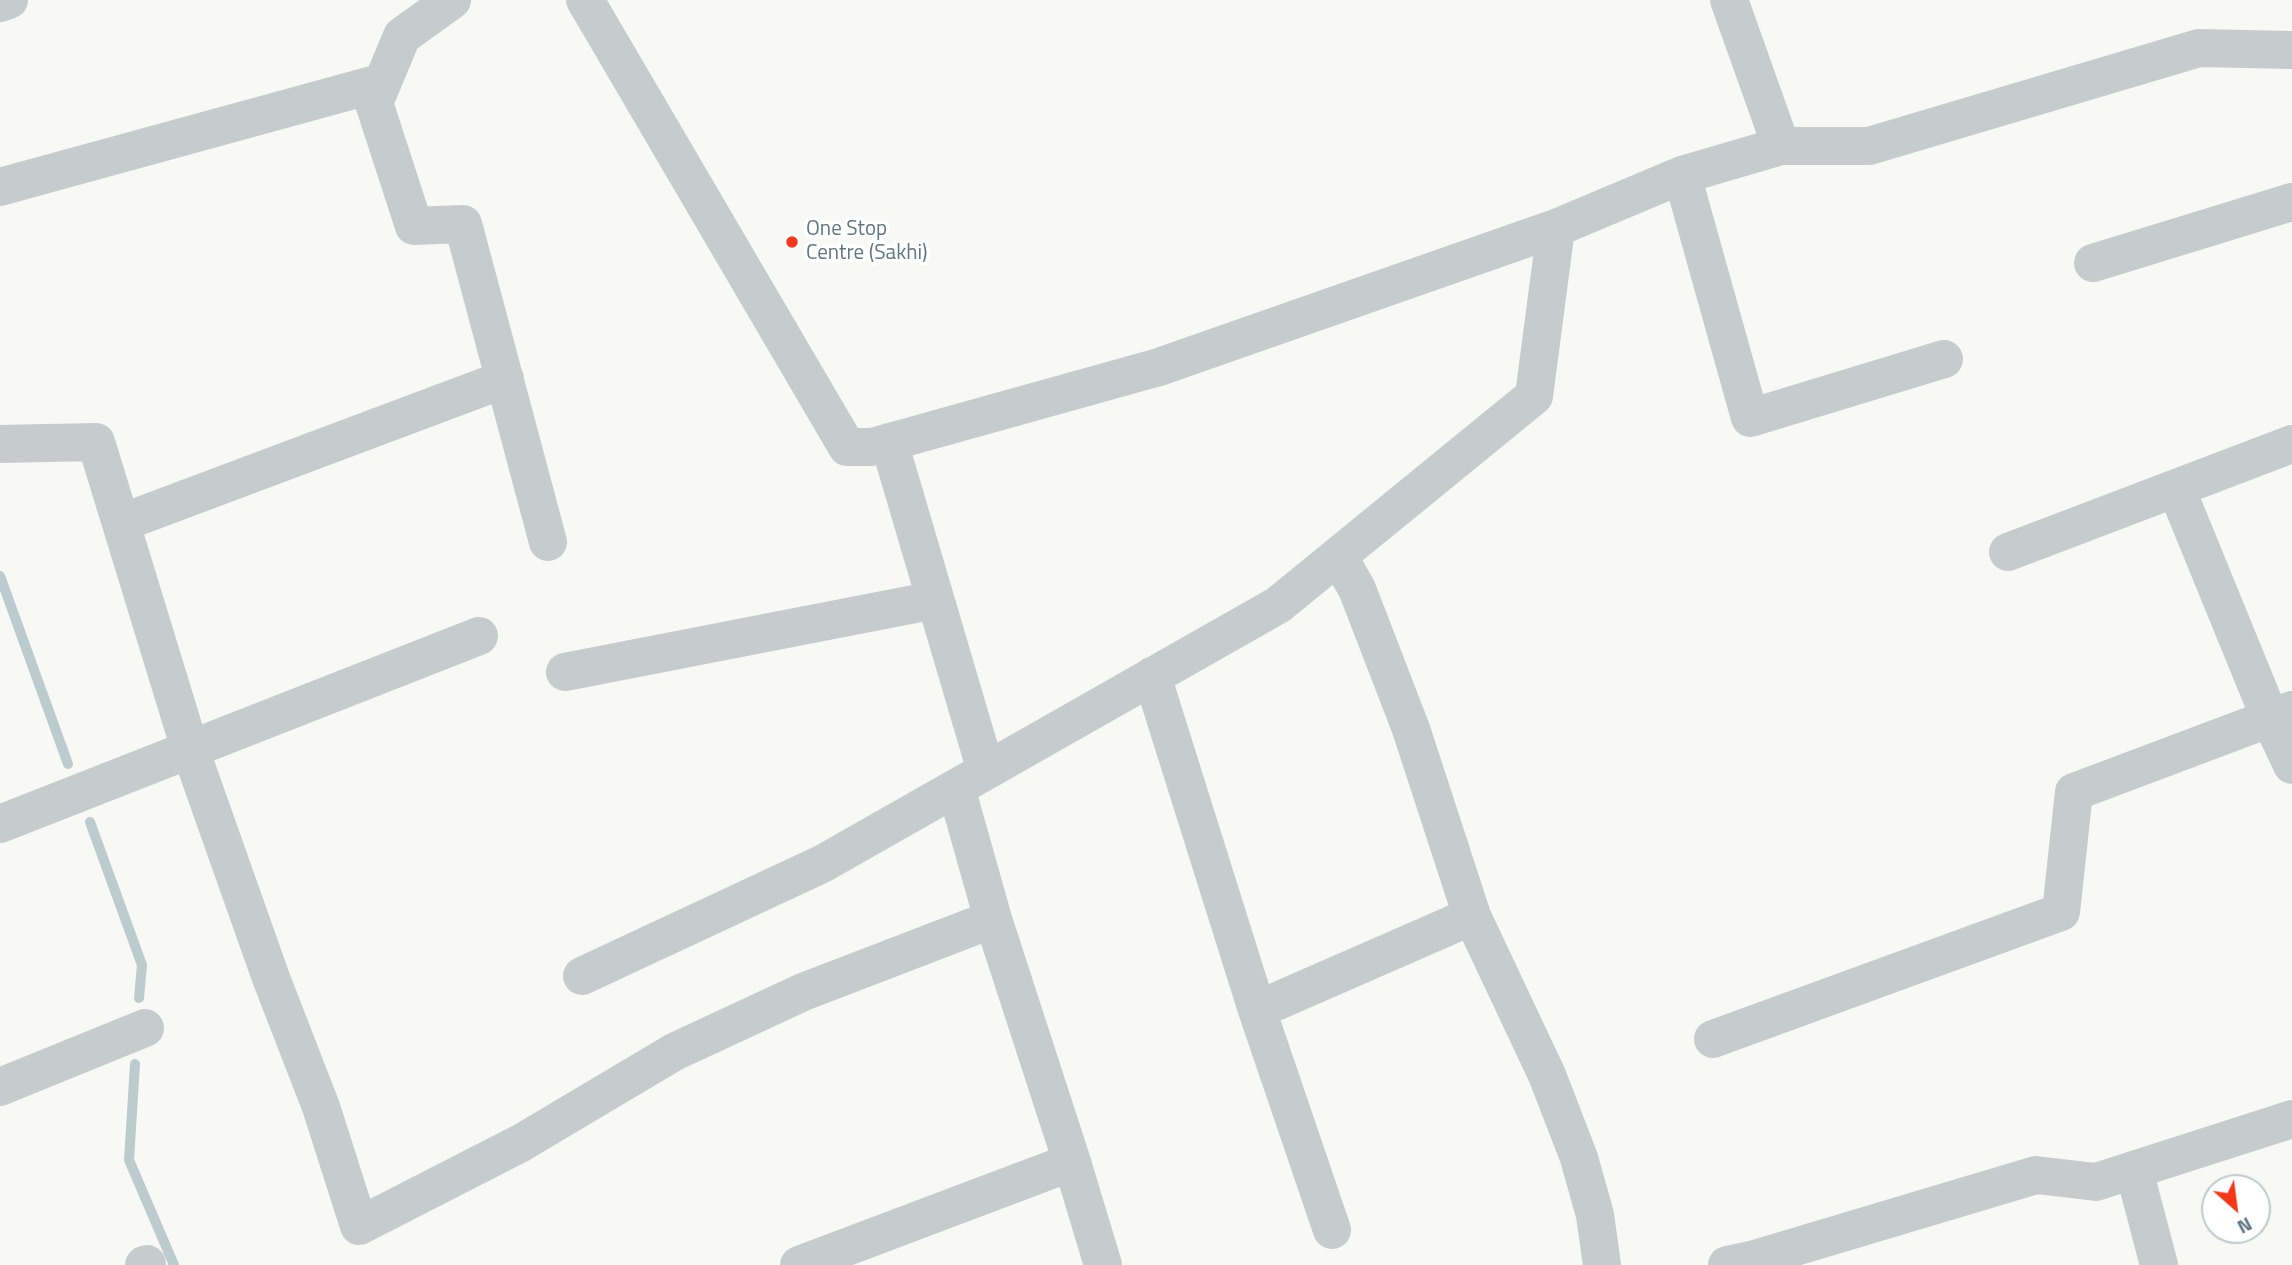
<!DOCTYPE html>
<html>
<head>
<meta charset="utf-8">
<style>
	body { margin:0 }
	#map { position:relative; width:2292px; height:1265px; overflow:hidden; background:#f8f8f5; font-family:"Titillium Web",sans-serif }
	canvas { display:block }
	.north { position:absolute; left:2201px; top:1174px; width:70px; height:70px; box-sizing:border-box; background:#fff; border:2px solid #bfc9cd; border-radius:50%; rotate:152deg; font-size:19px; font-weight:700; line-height:28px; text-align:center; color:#607783 }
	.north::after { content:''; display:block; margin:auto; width:24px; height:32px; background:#f53719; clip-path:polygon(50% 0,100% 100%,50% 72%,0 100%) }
</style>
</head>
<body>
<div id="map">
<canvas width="2292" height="1265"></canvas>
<div class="north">N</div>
</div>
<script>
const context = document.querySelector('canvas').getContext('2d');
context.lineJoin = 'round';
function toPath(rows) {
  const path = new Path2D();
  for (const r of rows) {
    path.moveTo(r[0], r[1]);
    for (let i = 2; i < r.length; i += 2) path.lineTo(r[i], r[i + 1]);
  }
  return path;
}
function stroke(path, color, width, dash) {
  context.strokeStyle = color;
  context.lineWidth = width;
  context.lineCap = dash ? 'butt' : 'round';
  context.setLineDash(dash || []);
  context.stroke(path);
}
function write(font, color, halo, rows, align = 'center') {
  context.font = font + ' "Titillium Web",sans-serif';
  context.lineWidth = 7;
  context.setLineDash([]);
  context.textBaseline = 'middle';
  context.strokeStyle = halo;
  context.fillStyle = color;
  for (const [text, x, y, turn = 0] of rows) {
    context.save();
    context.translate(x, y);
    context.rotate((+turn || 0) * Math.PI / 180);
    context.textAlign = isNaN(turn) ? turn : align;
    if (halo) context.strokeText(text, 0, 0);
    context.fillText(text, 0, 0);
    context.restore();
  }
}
stroke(toPath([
	[0,576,68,764],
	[90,822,142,965,139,998],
	[135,1064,129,1160,174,1265]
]), '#bccbce', 10);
stroke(toPath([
	[452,0,402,36,374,103,414,226,463,224,548,542],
	[585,0,847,447,872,447,1159,367,1556,228,1682,175,1781,146,1869,146,2199,48,2292,50],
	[1729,0,1781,146],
	[0,3,9,0],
	[1682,175,1750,418,1944,359],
	[0,187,383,82],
	[2093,263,2292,202],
	[889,442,986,771],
	[0,444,96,442,190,749,271,978,321,1107,359,1226,521,1143,674,1052,803,992,993,919],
	[2176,488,2270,718,2292,765],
	[121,523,505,379],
	[2008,552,2292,444],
	[1338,556,1357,589,1411,729,1472,916,1547,1075,1579,1158,1595,1215,1602,1265],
	[565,672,935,600],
	[1152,676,1257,1010,1472,916],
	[956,788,993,919,1072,1162,1103,1265],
	[0,824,479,636],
	[582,976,822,864,1278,605,1534,396,1556,228],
	[1257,1010,1332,1230],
	[1713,1039,2061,912,2074,792,2292,710],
	[0,1087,145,1028],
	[2134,1170,2159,1265],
	[144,1265,147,1264],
	[799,1265,1072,1162],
	[1727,1265,1755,1259,2036,1175,2096,1182,2292,1119]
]), '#c6cbce', 38);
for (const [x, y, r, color] of [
	[792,242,7,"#f53719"]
]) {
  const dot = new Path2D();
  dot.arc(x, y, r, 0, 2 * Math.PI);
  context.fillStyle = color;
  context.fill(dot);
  stroke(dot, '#fff', 2.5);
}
write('21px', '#607783', '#fff', [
	["One Stop",806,230],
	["Centre (Sakhi)",806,254]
], 'left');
</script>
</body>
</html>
